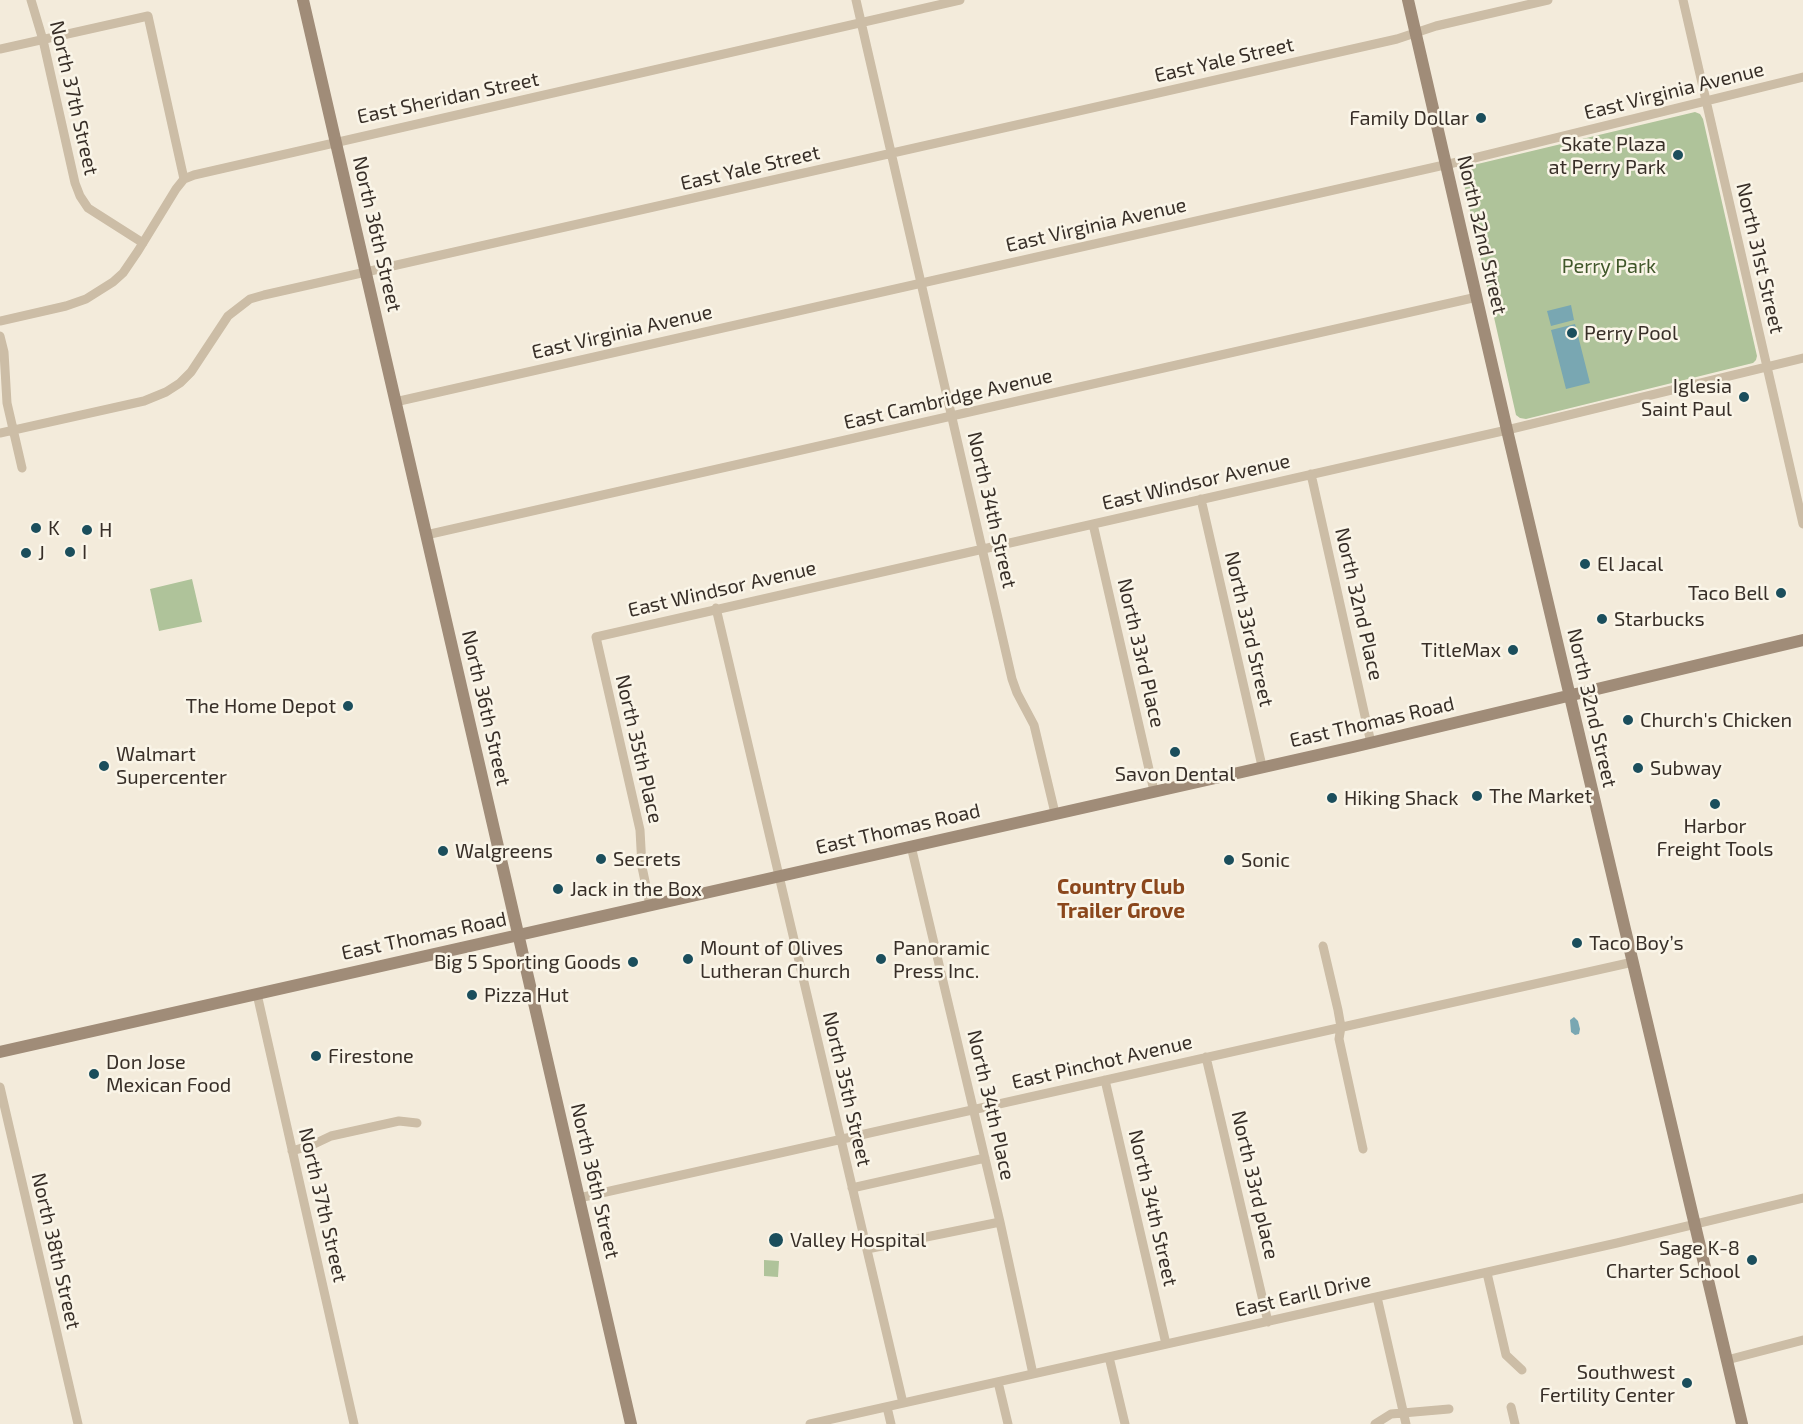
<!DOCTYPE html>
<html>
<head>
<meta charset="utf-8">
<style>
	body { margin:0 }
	canvas { display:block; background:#f3ebdb }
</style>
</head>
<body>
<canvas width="1803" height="1424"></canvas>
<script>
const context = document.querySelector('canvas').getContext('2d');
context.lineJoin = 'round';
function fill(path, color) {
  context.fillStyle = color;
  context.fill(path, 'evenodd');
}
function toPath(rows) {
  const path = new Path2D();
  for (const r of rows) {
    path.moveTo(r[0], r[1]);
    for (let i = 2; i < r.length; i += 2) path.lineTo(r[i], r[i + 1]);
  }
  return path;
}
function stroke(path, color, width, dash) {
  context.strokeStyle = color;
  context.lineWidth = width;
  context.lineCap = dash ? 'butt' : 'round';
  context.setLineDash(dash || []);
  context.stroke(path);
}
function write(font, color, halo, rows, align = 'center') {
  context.font = font + ' "Exo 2",sans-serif';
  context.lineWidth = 5;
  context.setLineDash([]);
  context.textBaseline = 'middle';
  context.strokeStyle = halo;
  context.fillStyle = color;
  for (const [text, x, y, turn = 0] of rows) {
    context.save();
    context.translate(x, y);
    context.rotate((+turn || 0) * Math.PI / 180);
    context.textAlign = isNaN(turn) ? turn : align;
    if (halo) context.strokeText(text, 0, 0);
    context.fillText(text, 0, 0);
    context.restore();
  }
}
fill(toPath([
	[1695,112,1700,114,1703,119,1757,356,1756,360,1753,363,1526,419,1520,418,1516,415,1461,171,1465,167],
	[192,579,202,622,159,631,150,589],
	[764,1260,779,1261,778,1277,764,1276]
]), '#afc39a');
fill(toPath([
	[1571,305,1574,320,1551,326,1547,311],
	[1575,324,1590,383,1566,389,1551,330],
	[1574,1017,1578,1021,1580,1029,1579,1034,1575,1035,1571,1032,1570,1020]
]), '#79a7b2');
stroke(toPath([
	[31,0,43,40,75,183,80,196,88,208,143,243],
	[856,0,1012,679,1017,693,1034,725,1055,813],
	[1683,0,1803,524],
	[0,49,148,16,184,179],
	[0,321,66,306,86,299,113,282,123,273,138,251,176,189,184,179,194,175,960,0],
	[0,336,4,352,7,403,22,468],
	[395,402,1462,161,1803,77],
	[0,433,144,401,166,392,180,383,191,372,228,316,250,299,264,295,1397,39,1436,26,1548,0],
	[1311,474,1371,743],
	[1201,499,1262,766],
	[1093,524,1154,791],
	[426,535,1477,297],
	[716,608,903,1403],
	[911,846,1000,1222,1033,1374],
	[650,905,642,867,640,830,596,637,1507,430,1803,358],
	[1323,946,1338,1010,1341,1027,1339,1039,1363,1149],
	[257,994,354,1424],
	[1206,1057,1268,1322],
	[1105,1080,1166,1344],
	[0,1087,78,1424],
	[292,1151,312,1145,331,1136,399,1121,417,1123],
	[852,1188,985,1158],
	[579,1198,1633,962],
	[867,1249,1000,1222],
	[1487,1273,1506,1355,1522,1370],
	[1377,1297,1406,1424],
	[1109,1357,1125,1424],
	[1727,1360,1803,1340],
	[998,1382,1008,1424],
	[887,1407,891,1424],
	[1511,1407,1515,1424],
	[810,1424,1617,1243,1803,1198],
	[1375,1424,1391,1414,1449,1409]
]), '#ccbda6', 9);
stroke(toPath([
	[303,0,631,1424],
	[1408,0,1507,430,1742,1424],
	[0,1052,1353,747,1803,640]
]), '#a08c78', 12);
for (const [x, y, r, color] of [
	[1481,118,6,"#1b4e5c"],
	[1678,155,6,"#1b4e5c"],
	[1572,333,6,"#1b4e5c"],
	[1744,397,6,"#1b4e5c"],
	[36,528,6,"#1b4e5c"],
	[87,530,6,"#1b4e5c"],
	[70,552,6,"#1b4e5c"],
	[26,553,6,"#1b4e5c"],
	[1585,564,6,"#1b4e5c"],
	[1781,593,6,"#1b4e5c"],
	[1602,619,6,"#1b4e5c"],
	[1513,650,6,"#1b4e5c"],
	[348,706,6,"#1b4e5c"],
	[1628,720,6,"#1b4e5c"],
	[1175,752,6,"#1b4e5c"],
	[104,766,6,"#1b4e5c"],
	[1638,768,6,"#1b4e5c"],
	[1477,796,6,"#1b4e5c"],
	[1332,798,6,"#1b4e5c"],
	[1715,804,6,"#1b4e5c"],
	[443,851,6,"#1b4e5c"],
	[601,859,6,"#1b4e5c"],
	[1229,860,6,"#1b4e5c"],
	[558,889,6,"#1b4e5c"],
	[1577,943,6,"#1b4e5c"],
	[688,959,6,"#1b4e5c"],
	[881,959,6,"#1b4e5c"],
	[633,962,6,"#1b4e5c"],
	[472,995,6,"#1b4e5c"],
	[316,1056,6,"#1b4e5c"],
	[94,1074,6,"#1b4e5c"],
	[776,1240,8,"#1b4e5c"],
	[1752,1260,6,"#1b4e5c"],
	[1687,1383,6,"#1b4e5c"]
]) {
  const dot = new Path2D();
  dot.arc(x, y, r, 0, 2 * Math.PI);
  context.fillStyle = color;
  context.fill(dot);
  stroke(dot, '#faf5e8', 2);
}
write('20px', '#382f28', '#faf5e8', [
	["East Yale Street",1224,60,-13],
	["East Virginia Avenue",1674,91,-14],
	["North 37th Street",74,98,77],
	["East Sheridan Street",448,98,-12],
	["East Yale Street",750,168,-13],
	["East Virginia Avenue",1096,225,-13],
	["North 36th Street",377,234,77],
	["North 32nd Street",1482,235,77],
	["North 31st Street",1760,258,77],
	["East Virginia Avenue",622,332,-13],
	["East Cambridge Avenue",948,399,-13],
	["East Windsor Avenue",1196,482,-13],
	["North 34th Street",992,510,77],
	["East Windsor Avenue",722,589,-13],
	["North 32nd Place",1359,604,77],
	["North 33rd Street",1249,629,77],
	["North 33rd Place",1141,653,77],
	["North 36th Street",486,708,77],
	["North 32nd Street",1592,708,77],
	["East Thomas Road",1372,722,-13],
	["North 35th Place",639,749,77],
	["East Thomas Road",898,829,-13],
	["East Thomas Road",424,936,-12],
	["East Pinchot Avenue",1102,1062,-13],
	["North 35th Street",847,1089,77],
	["North 34th Place",991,1105,77],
	["North 36th Street",595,1181,77],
	["North 33rd place",1255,1185,77],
	["North 37th Street",323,1205,77],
	["North 34th Street",1153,1208,77],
	["North 38th Street",56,1251,77],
	["East Earll Drive",1303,1295,-13]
]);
write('20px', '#382f28', '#faf5e8', [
	["Family Dollar",1469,118,"right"],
	["Skate Plaza",1666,144,"right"],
	["at Perry Park",1666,167,"right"],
	["Perry Pool",1584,333],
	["Iglesia",1732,386,"right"],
	["Saint Paul",1732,409,"right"],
	["K",48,528],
	["H",99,530],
	["I",82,552],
	["J",38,553],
	["El Jacal",1597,564],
	["Taco Bell",1769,593,"right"],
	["Starbucks",1614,619],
	["TitleMax",1501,650,"right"],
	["The Home Depot",336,706,"right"],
	["Church's Chicken",1640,720],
	["Walmart",116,754],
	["Supercenter",116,777],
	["Subway",1650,768],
	["Savon Dental",1175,774,"center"],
	["The Market",1489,796],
	["Hiking Shack",1344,798],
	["Harbor",1715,826,"center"],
	["Freight Tools",1715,849,"center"],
	["Walgreens",455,851],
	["Secrets",613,859],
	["Sonic",1241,860],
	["Jack in the Box",570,889],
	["Taco Boy’s",1589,943],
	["Mount of Olives",700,948],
	["Lutheran Church",700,971],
	["Panoramic",893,948],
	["Press Inc.",893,971],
	["Big 5 Sporting Goods",621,962,"right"],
	["Pizza Hut",484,995],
	["Firestone",328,1056],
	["Don Jose",106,1062],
	["Mexican Food",106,1085],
	["Valley Hospital",790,1240],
	["Sage K-8",1740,1248,"right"],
	["Charter School",1740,1271,"right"],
	["Southwest",1675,1372,"right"],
	["Fertility Center",1675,1395,"right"]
], 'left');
write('20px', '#40572a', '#faf5e8', [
	["Perry Park",1609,266]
]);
write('bold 21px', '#8b471c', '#faf5e8', [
	["Country Club",1121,887],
	["Trailer Grove",1121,911]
]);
</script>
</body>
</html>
